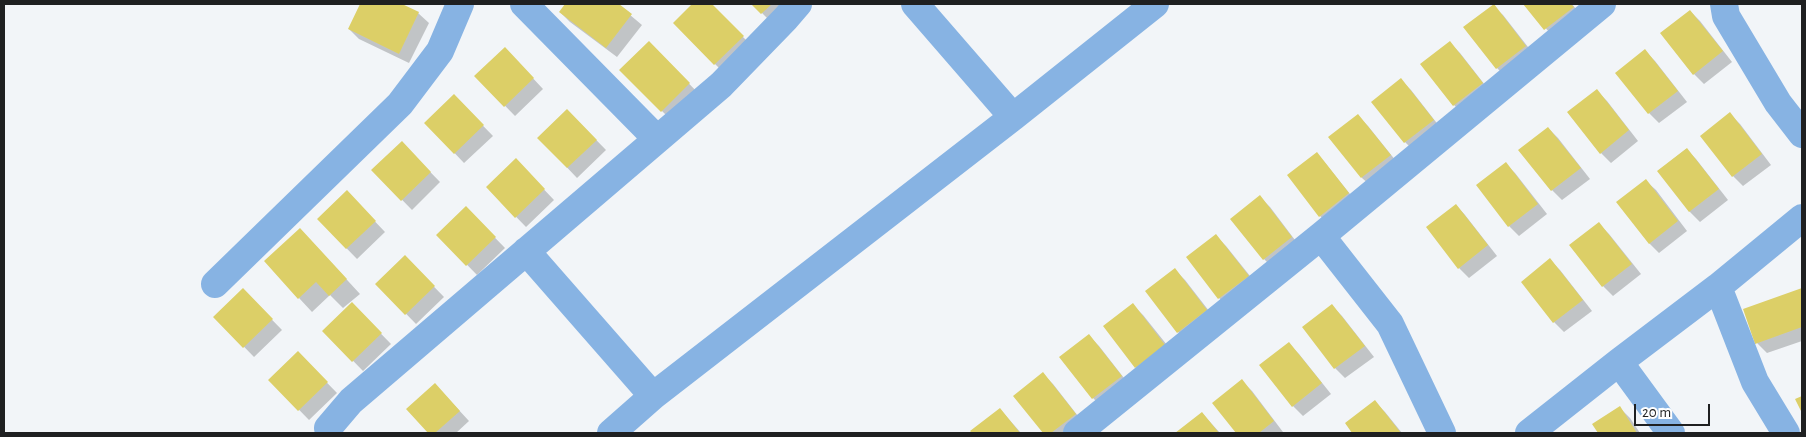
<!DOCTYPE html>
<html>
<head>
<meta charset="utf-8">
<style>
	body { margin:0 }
	#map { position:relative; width:1806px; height:437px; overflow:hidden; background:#f2f5f8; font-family:"Alegreya Sans",sans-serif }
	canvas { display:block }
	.frame { position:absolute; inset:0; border:5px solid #1f2021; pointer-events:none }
	.scale { position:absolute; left:1634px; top:404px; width:76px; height:22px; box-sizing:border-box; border:2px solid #1f2021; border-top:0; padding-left:6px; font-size:15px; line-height:18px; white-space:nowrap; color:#1f2021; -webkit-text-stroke:4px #fff; paint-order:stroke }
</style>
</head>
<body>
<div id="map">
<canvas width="1806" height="437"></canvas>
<div class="frame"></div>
<div class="scale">20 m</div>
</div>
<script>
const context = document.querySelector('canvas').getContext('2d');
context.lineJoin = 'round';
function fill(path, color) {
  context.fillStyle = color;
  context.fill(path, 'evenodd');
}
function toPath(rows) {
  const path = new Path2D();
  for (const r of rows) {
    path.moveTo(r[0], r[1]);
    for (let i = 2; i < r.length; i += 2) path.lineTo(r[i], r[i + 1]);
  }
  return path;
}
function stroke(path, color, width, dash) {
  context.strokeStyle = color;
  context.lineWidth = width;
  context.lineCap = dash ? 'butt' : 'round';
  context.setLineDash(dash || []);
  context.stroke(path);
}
fill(toPath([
	[361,4,399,4,418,13,429,23,409,63,359,39,349,29],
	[567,4,617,4,642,25,617,57,570,22,560,12],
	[694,4,710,4,753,47,725,74,674,23],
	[753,4,792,4,772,23],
	[1525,4,1572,4,1583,18,1555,39],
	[1493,6,1503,15,1535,56,1507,78,1497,68],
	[1690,11,1700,21,1732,62,1704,84,1694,74],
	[649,42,699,94,672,121,621,70],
	[1450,43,1460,53,1492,94,1464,115,1454,105],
	[1645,51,1655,61,1687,102,1659,123,1649,113],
	[515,59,543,89,515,116,476,76],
	[1401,80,1411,90,1443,131,1415,152,1405,142],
	[1597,91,1607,101,1638,141,1611,163,1601,153],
	[454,96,493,136,464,163,426,123],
	[567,110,606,150,577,178,539,138],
	[1730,114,1740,124,1771,165,1743,186,1733,176,1702,136],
	[1358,116,1368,126,1400,166,1372,187,1362,178],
	[1548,128,1558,138,1590,179,1562,200,1552,190],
	[402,143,440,182,412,210,373,170],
	[1686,149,1696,159,1728,200,1700,222,1690,212,1658,171],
	[1317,154,1326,164,1358,204,1330,226,1320,216],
	[516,160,554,200,526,227,487,187],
	[1505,163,1515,173,1547,214,1519,236,1509,226],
	[1646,181,1656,190,1687,231,1659,253,1649,243],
	[347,192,385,232,357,259,318,219],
	[1260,197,1270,207,1301,248,1274,269,1264,259],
	[1456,205,1465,215,1497,256,1469,278,1459,268],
	[466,208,505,248,477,275,438,235],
	[1599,224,1609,234,1641,274,1613,296,1603,286],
	[1216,236,1226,246,1258,286,1229,308,1219,298],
	[314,244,360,294,343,308,330,295,312,312,299,298],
	[405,257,444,297,416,324,377,284],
	[1550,260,1560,270,1592,311,1564,332,1554,322],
	[1175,270,1185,280,1216,320,1188,342,1178,332],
	[1802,289,1802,341,1767,353,1757,343,1744,310],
	[243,290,282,330,254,357,215,317],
	[352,304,391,344,363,371,324,331],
	[1133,305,1143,315,1175,355,1146,377,1136,367,1105,326],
	[1332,306,1342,316,1374,357,1345,378,1335,368,1304,328],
	[1089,336,1099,346,1131,387,1103,408,1093,398],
	[1289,344,1299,354,1331,394,1303,416,1293,406],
	[298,353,337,393,309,420,270,380],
	[1043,374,1053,384,1085,425,1073,433,1044,433,1015,396],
	[1242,381,1252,391,1283,432,1281,433,1238,433,1214,403],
	[445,395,469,421,456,433,429,433,408,409],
	[1375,402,1385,412,1402,433,1354,433,1346,424],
	[1620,408,1630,418,1640,433,1599,433,1594,425],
	[1000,409,1021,433,974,433,972,431],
	[1202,413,1220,433,1177,433]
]), '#0003');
fill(toPath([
	[360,4,402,4,419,12,399,54,348,29],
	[565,4,619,4,632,14,606,48,559,12],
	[692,4,712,4,744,36,714,65,673,23],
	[751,4,772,4,761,14],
	[1494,4,1526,46,1496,69,1463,27],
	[1523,4,1571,4,1574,7,1544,30],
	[1690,10,1723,51,1693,75,1660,33],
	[649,41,690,83,661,112,619,70],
	[1450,41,1483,83,1453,106,1420,64],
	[505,47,534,78,504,107,474,76],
	[1645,49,1678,91,1648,114,1615,73],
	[1401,78,1434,120,1404,143,1371,102],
	[1597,89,1629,130,1600,154,1567,112],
	[454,94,484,125,454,154,424,123],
	[567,109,597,140,567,168,537,138],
	[1730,112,1762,154,1732,177,1700,136],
	[1358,114,1391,155,1361,178,1328,137],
	[1548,127,1581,168,1551,191,1518,150],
	[402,141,431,172,401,201,371,170],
	[1687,148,1719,189,1689,212,1657,171],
	[1317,152,1349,193,1319,217,1287,175],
	[516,158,545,189,515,218,486,187],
	[1506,162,1538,204,1508,227,1476,185],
	[1646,179,1678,221,1649,244,1616,202],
	[347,190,376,221,346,249,317,219],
	[1260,195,1292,237,1263,260,1230,219],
	[1456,204,1488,245,1458,269,1426,227],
	[466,206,496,237,466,266,436,235],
	[1599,222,1632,264,1602,287,1569,245],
	[300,228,347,279,329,296,316,282,298,299,264,261],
	[1216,234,1249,276,1218,299,1186,257],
	[405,255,435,286,405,315,375,284],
	[1550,258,1583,300,1553,323,1521,282],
	[1175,268,1207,310,1177,333,1145,291],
	[243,288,273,319,243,348,213,317],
	[1802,288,1802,327,1755,344,1743,309],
	[352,302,382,333,352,362,322,331],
	[1133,303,1165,345,1135,368,1103,326],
	[1332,304,1365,346,1334,369,1302,327],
	[1089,334,1122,376,1092,399,1059,357],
	[1289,342,1322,383,1292,407,1259,365],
	[298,351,328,382,298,411,268,380],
	[1043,372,1076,414,1051,433,1043,433,1013,396],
	[1242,379,1274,421,1259,433,1236,433,1212,403],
	[435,383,460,411,435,433,428,433,406,409],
	[1802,396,1802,413,1795,399],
	[1375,400,1401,433,1352,433,1345,423],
	[1620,406,1637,433,1598,433,1592,424],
	[1000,408,1020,433,972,433,970,431],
	[1202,412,1219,433,1175,433]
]), '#dccf67');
stroke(toPath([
	[524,4,657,139],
	[915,4,1013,117],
	[1724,4,1726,16,1778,103,1802,134],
	[1321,236,1390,324,1442,433],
	[526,251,653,396],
	[215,284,400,104,440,51,460,4],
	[1718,287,1755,382,1786,433],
	[1619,362,1671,433],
	[329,433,328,428,351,401,721,85,786,18,798,4],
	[611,433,653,396,1013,117,1155,4],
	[1077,433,1321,236,1602,4],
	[1529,433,1619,362,1718,287,1802,218]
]), '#87b3e3', 28);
</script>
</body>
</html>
